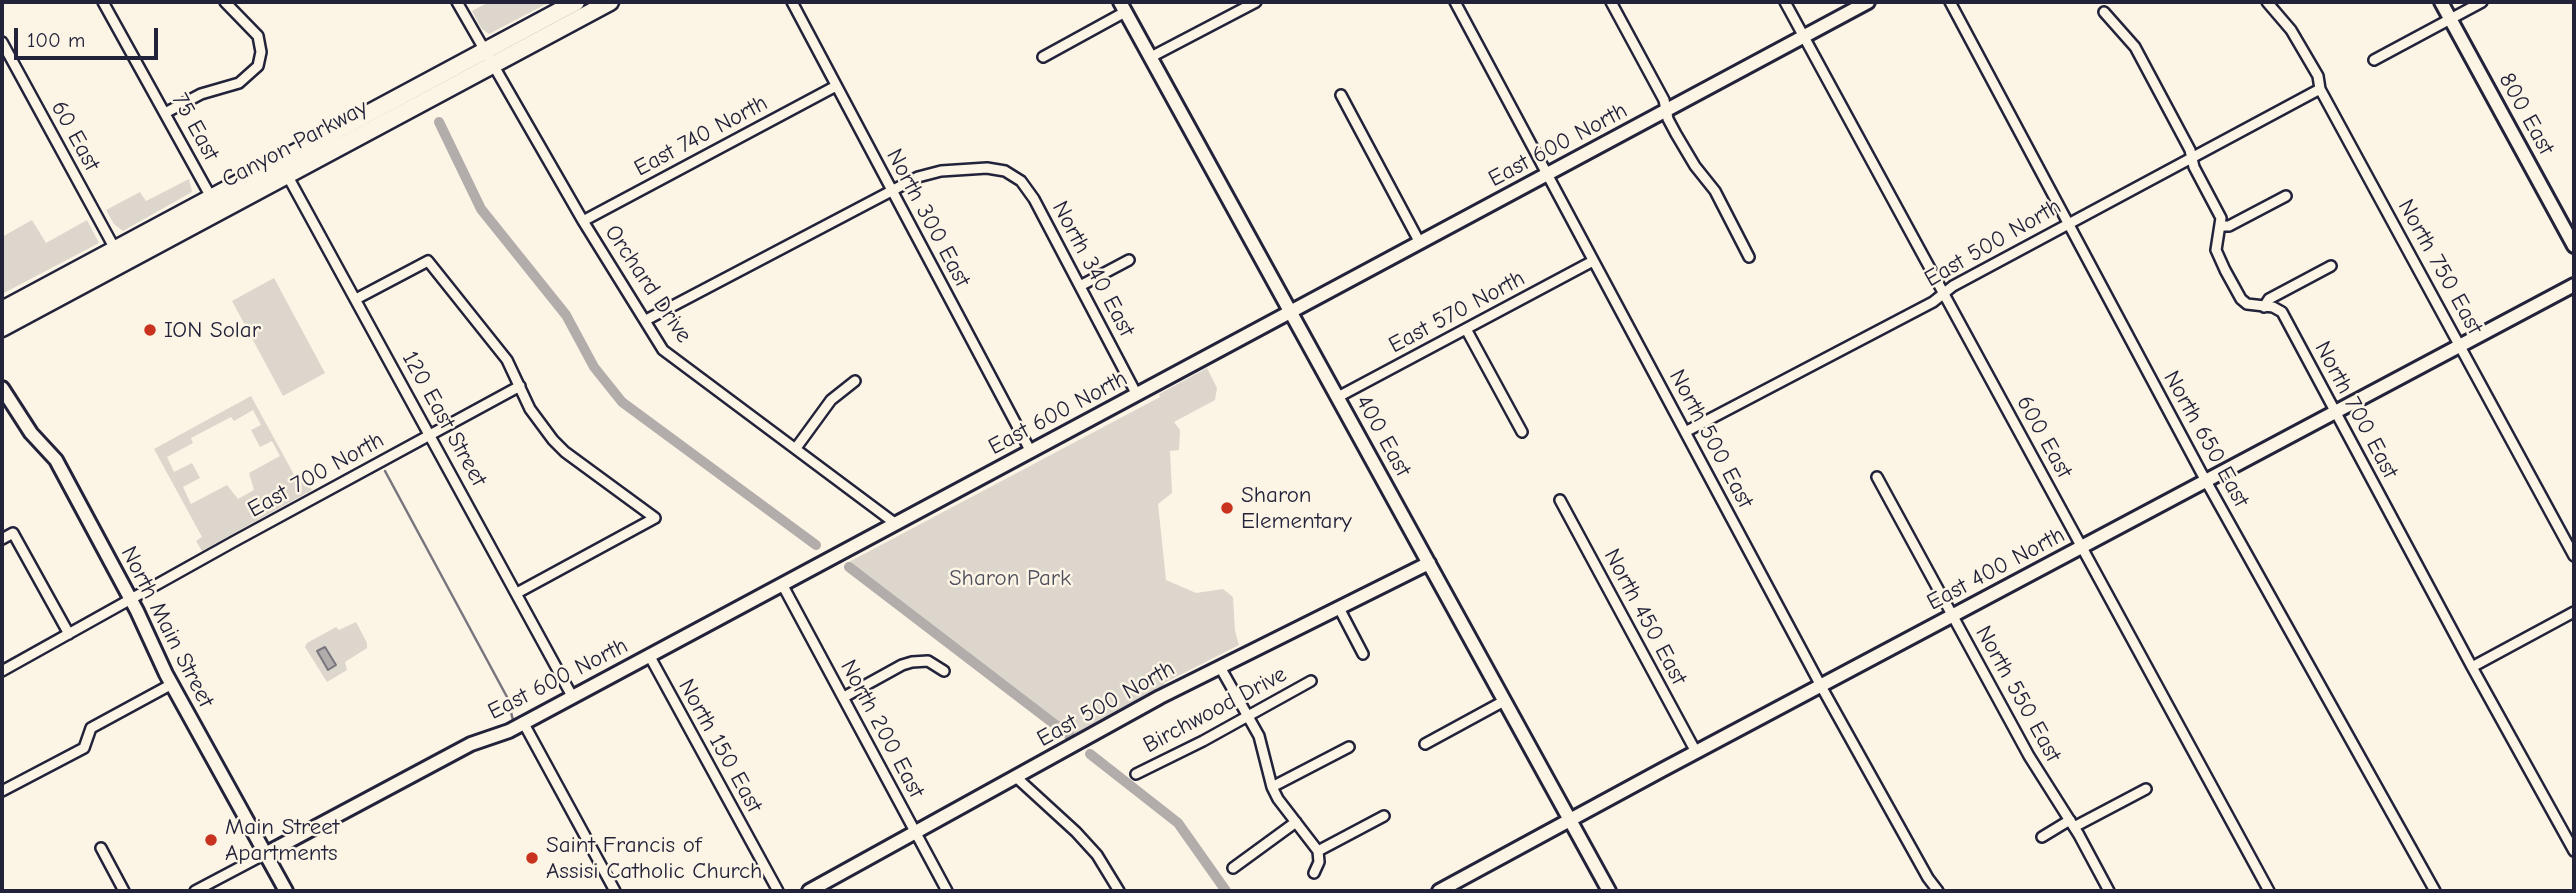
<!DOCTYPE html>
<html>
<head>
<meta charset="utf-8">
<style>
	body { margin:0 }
	#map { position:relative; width:2576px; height:893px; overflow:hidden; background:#fcf5e5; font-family:"Comic Neue",sans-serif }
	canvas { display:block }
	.frame { position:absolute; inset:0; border:4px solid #22223b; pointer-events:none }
	.scale { position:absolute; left:14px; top:28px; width:144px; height:32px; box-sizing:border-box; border:4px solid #22223b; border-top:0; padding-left:9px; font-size:21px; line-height:24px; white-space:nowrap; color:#22223b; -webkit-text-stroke:5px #fcf5e5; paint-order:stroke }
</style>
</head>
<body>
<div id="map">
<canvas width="2576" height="893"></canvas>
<div class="frame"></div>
<div class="scale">100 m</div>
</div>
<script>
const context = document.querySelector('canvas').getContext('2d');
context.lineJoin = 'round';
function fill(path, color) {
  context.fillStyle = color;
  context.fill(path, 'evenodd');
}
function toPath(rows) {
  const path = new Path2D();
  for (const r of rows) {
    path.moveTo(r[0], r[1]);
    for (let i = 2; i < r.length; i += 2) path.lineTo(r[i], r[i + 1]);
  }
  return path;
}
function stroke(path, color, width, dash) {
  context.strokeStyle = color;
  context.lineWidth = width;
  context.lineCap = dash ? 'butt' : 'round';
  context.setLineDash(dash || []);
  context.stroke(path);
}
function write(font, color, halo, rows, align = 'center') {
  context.font = font + ' "Comic Neue",sans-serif';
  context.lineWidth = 5;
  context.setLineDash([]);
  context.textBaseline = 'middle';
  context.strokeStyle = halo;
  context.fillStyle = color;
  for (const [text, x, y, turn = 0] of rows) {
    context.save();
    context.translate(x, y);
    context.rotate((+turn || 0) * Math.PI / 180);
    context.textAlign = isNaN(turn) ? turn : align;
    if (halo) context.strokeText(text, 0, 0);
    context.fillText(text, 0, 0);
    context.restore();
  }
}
fill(toPath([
	[489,2,550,2,489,34,481,28,472,11],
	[189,179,192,192,123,231,114,224,106,210,140,192,146,201],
	[32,220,46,243,87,220,99,243,2,294,2,237],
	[274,278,325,373,283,396,232,301],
	[1207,368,1217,388,1215,400,1174,422,1180,430,1179,450,1170,451,1172,493,1158,504,1166,580,1196,593,1223,589,1233,597,1235,631,1239,645,1164,683,1166,687,1076,736,847,563,1160,397,1159,394],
	[251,396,298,482,306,478,312,490,202,551,196,541,202,537,154,449],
	[253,410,261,425,251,430,260,447,272,441,280,456,249,473,254,490,238,499,227,485,191,504,183,487,200,478,192,463,174,472,167,457,193,443,191,438,231,417,234,421],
	[356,622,367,643,367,648,345,662,347,670,327,682,305,647,307,643,336,627,339,630]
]), '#dcd6cc');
const water = toPath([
	[325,647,336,665,328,670,317,651,325,647]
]);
fill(water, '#b2adab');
stroke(water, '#78757e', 2);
stroke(toPath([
	[385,471,507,697,513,720]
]), '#78757e', 2.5);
stroke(toPath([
	[439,122,481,209,566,315,594,367,622,402,816,545],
	[849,567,1070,736],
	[1090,754,1178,823,1226,891]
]), '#b2adab', 10);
const street = toPath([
	[103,2,211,197],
	[457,2,583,221,663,350,896,524],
	[792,2,1031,452],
	[1455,2,1821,686,1928,878,1938,891],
	[1611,2,1664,100,1668,119,1676,134,1695,166,1715,191,1749,257],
	[1785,2,2269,891],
	[1950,2,2201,472,2435,891],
	[2267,2,2291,30,2318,76,2320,89,2574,556],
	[2104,12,2135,47,2190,150,2194,167,2221,218,2216,250,2225,270,2241,299,2247,304,2273,307,2282,312,2472,667,2574,851],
	[2,42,115,249],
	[1043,57,1125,12],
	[1151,57,1256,2],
	[2374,60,2482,2],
	[1341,95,1420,243],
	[165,113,201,94,239,83,258,66,261,52,258,36,225,2],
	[286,173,572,696],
	[583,221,836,86],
	[2221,226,2229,226,2286,196],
	[1080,286,1129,260],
	[356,299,428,261,507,360,530,409,553,440,565,452,655,518,517,593],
	[2264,307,2269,299,2331,266],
	[646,320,918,177,941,171,987,168,1005,171,1021,181,1034,199,1137,395],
	[1466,329,1522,432],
	[1338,397,1593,261],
	[1687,431,1933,302,1953,286,2320,89],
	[796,448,831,400,855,381],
	[1877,477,2029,756,2079,835,2109,891],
	[1560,500,1696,752],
	[2,539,13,533,69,634],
	[782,584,947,891],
	[1339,608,1363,654],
	[649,655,778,891],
	[1220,667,1259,736,1272,787,1278,799,1318,851,1319,862,1314,873],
	[2472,667,2574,612],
	[2,671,233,542,520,386],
	[844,697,902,665,912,662,928,661,944,671],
	[523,722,615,891],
	[1425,744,1504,701],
	[1136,774,1203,741,1311,681],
	[1017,778,1076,832,1097,855,1119,891],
	[1272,787,1349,747],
	[2,791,84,748,91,728,172,684],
	[2074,827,2146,789],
	[2042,837,2070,820],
	[101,848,124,891],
	[1318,851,1384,816],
	[1233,868,1296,822],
	[195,891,265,854]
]);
const secondary = toPath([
	[1120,2,1609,891],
	[2441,2,2574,246],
	[2,388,31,433,56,460,137,611,166,674,286,891],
	[265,854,471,744,509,731,1868,2],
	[809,891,1160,697,1429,563],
	[1439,891,1662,770,2574,285]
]);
const highway = toPath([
	[2,310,576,2],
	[2,328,610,2]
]);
stroke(street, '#22223b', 14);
stroke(secondary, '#22223b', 18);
stroke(highway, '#22223b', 21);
stroke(street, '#fcf5e5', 9);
stroke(secondary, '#fcf5e5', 12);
stroke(highway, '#fcf5e5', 16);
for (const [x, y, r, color] of [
	[150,330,7,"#c8321e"],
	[1227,508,7,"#c8321e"],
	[211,840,7,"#c8321e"],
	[532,858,7,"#c8321e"]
]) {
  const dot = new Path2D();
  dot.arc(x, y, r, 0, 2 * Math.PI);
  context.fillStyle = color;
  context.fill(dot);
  stroke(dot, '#fcf5e5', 2.5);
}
write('23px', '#22223b', '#fcf5e5', [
	["800 East",2526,114,61],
	["75 East",195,127,61],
	["60 East",75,136,61],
	["East 740 North",701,136,-28],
	["Canyon Parkway",295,144,-28],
	["East 600 North",1558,145,-28],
	["North 300 East",928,218,62],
	["East 500 North",1993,243,-30],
	["North 750 East",2440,267,61],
	["North 340 East",1093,269,62],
	["Orchard Drive",648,284,56],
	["East 570 North",1457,312,-28],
	["North 700 East",2356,410,62],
	["East 600 North",1058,413,-28],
	["120 East Street",444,419,61],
	["400 East",1383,436,61],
	["600 East",2044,437,61],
	["North 500 East",1711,439,62],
	["North 650 East",2206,439,61],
	["East 700 North",316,475,-29],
	["East 400 North",1996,569,-28],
	["North 450 East",1645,617,62],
	["North Main Street",167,627,63],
	["East 600 North",558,679,-27],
	["North 550 East",2018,694,61],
	["East 500 North",1106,704,-29],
	["Birchwood Drive",1215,710,-28],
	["North 200 East",882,729,62],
	["North 150 East",720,746,61]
]);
write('23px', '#22223b', '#fcf5e5', [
	["ION Solar",164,330],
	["Sharon",1241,495],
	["Elementary",1241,521],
	["Main Street",225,827],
	["Apartments",225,853],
	["Saint Francis of",546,845],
	["Assisi Catholic Church",546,871]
], 'left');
write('23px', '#504f5f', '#fcf5e5', [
	["Sharon Park",1010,578]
]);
</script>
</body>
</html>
